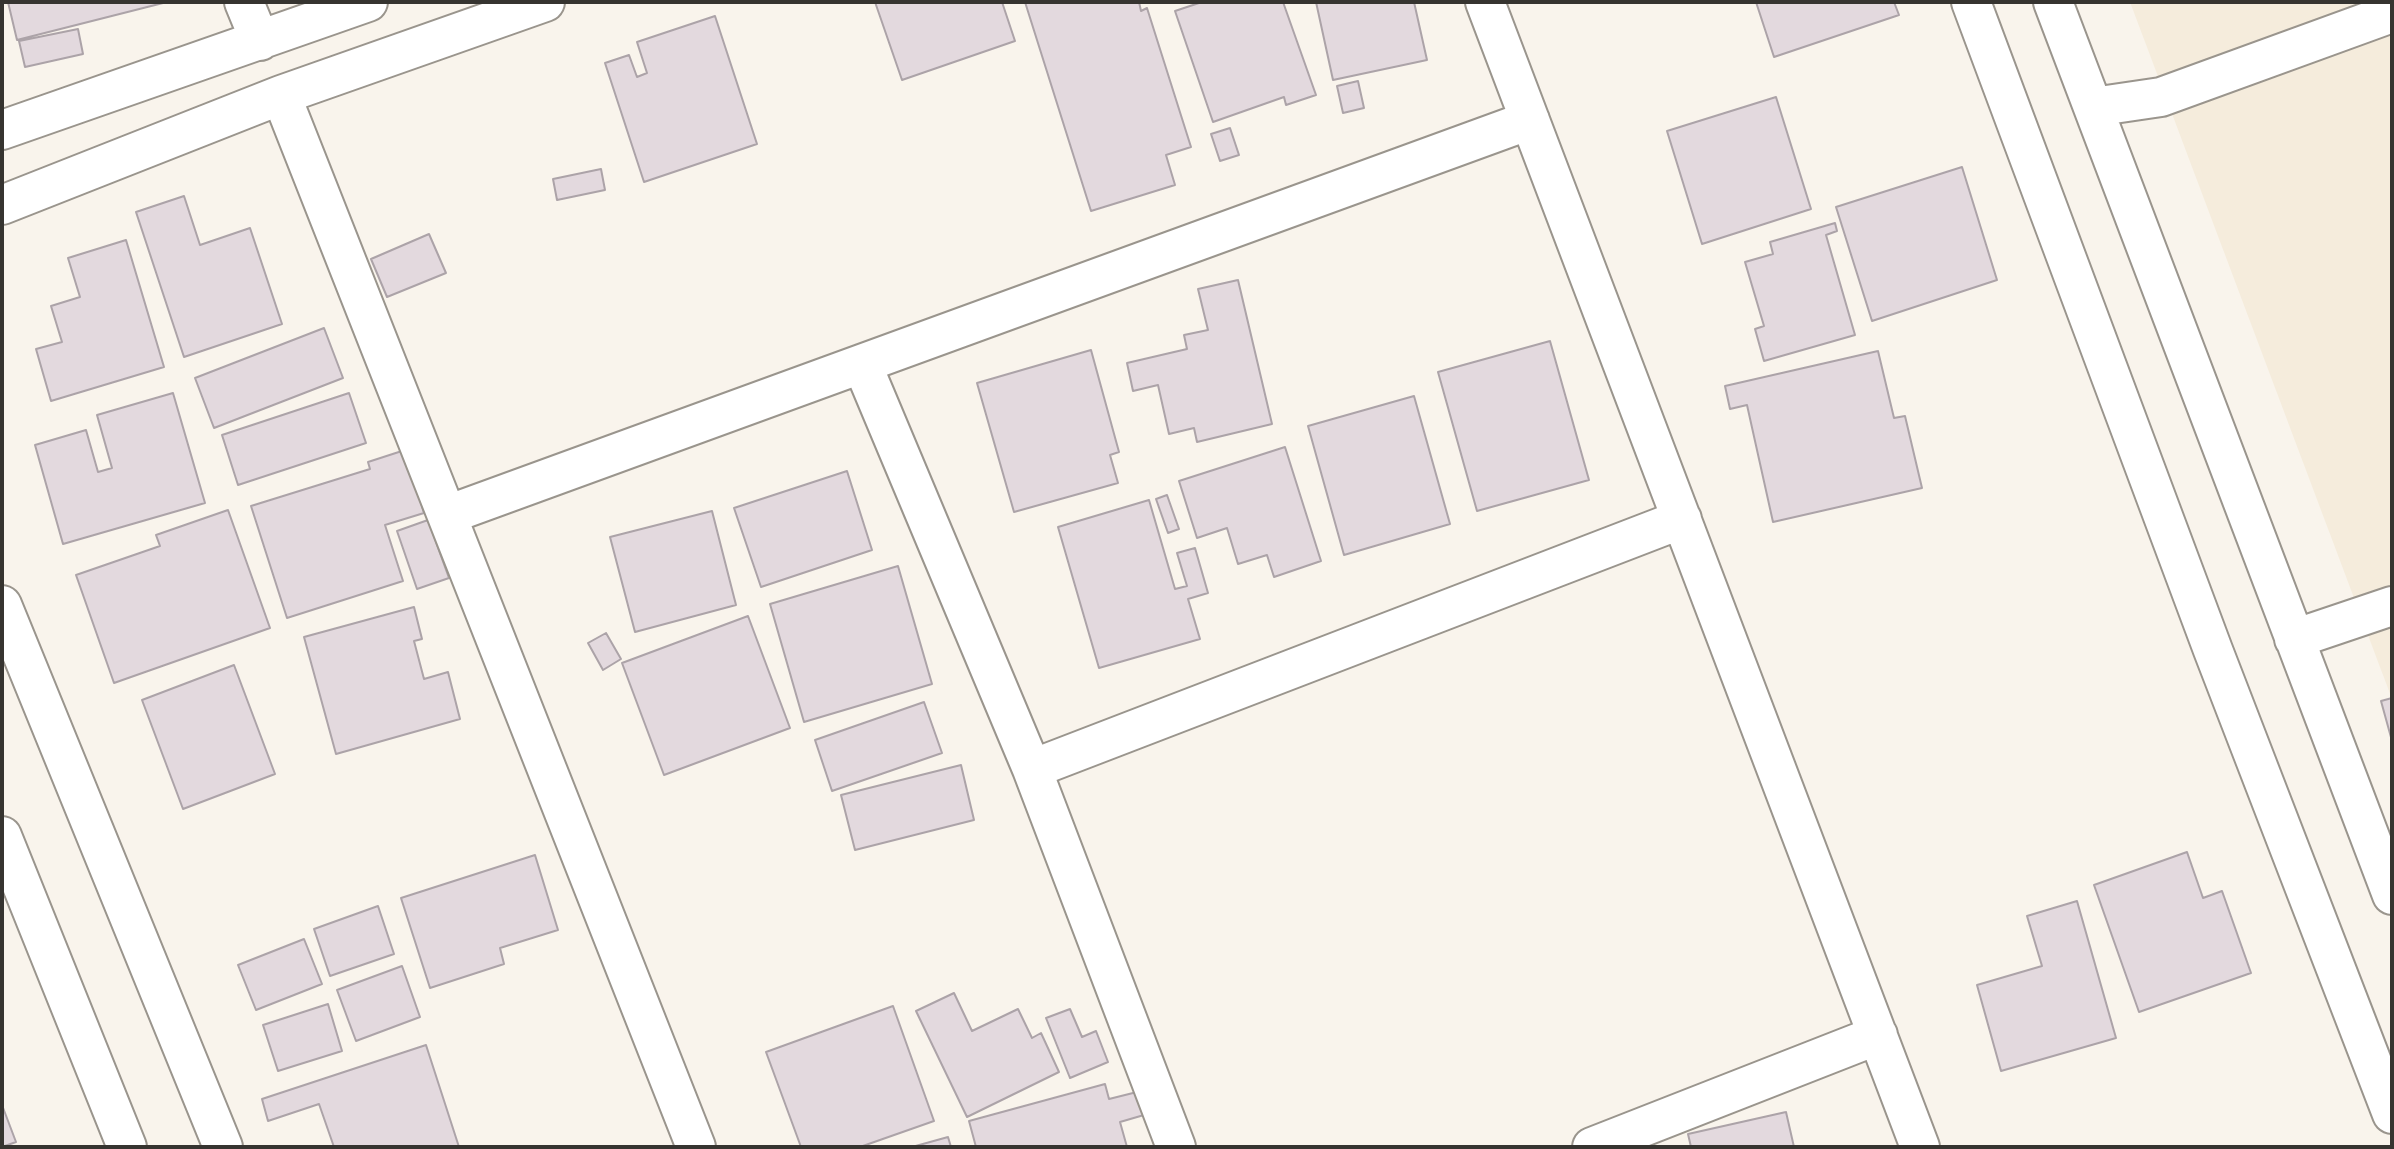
<!DOCTYPE html>
<html>
<head>
<meta charset="utf-8">
<style>
	body { margin:0 }
	#map { position:relative; width:2394px; height:1149px; overflow:hidden; background:#f9f4ec; font-family:Literata,serif }
	canvas { display:block }
	.frame { position:absolute; inset:0; border:4px solid #363430; pointer-events:none }
</style>
</head>
<body>
<div id="map">
<canvas width="2394" height="1149"></canvas>
<div class="frame"></div>
</div>
<script>
const context = document.querySelector('canvas').getContext('2d');
context.lineJoin = 'round';
function fill(path, color) {
  context.fillStyle = color;
  context.fill(path, 'evenodd');
}
function toPath(rows) {
  const path = new Path2D();
  for (const r of rows) {
    path.moveTo(r[0], r[1]);
    for (let i = 2; i < r.length; i += 2) path.lineTo(r[i], r[i + 1]);
  }
  return path;
}
function stroke(path, color, width, dash) {
  context.strokeStyle = color;
  context.lineWidth = width;
  context.lineCap = dash ? 'butt' : 'round';
  context.setLineDash(dash || []);
  context.stroke(path);
}
fill(toPath([
	[2130,2,2392,2,2392,699]
]), '#f5ecdc');
const building = toPath([
	[8,2,167,2,17,40,8,2],
	[875,2,1002,2,1015,41,902,80,875,2],
	[1025,2,1139,2,1141,11,1147,8,1191,147,1166,155,1175,185,1091,211,1025,2],
	[1202,2,1283,2,1316,95,1286,105,1284,97,1213,122,1175,11,1202,2],
	[1316,2,1414,2,1427,60,1333,80,1316,2],
	[1756,2,1894,2,1899,15,1774,57,1756,2],
	[715,16,757,144,644,182,605,63,629,55,637,77,647,73,637,42,715,16],
	[78,29,83,54,25,67,19,41,78,29],
	[1358,81,1364,108,1343,113,1337,86,1358,81],
	[1776,97,1811,209,1702,244,1667,131,1776,97],
	[1230,128,1239,155,1220,161,1211,134,1230,128],
	[1962,167,1997,280,1872,321,1836,207,1962,167],
	[601,169,605,190,557,200,553,179,601,169],
	[184,196,200,245,250,228,282,324,184,357,136,212,184,196],
	[1835,223,1837,231,1826,235,1855,335,1764,361,1755,329,1764,326,1745,262,1773,254,1770,242,1835,223],
	[429,234,446,273,387,297,371,259,429,234],
	[126,240,164,367,51,401,36,349,62,342,51,306,80,297,68,258,126,240],
	[1238,280,1272,424,1197,442,1194,428,1169,434,1158,385,1133,391,1127,363,1187,349,1184,335,1208,330,1198,289,1238,280],
	[324,328,343,378,214,428,195,378,324,328],
	[1550,341,1589,480,1477,511,1438,372,1550,341],
	[1091,350,1119,452,1110,455,1118,483,1014,512,977,383,1091,350],
	[1878,351,1894,418,1905,416,1922,488,1773,522,1747,405,1730,409,1725,386,1878,351],
	[173,393,205,503,63,544,35,445,86,430,98,472,112,468,97,415,173,393],
	[349,393,366,443,238,485,222,435,349,393],
	[1414,396,1450,524,1344,555,1308,426,1414,396],
	[1285,447,1321,561,1274,577,1267,555,1238,564,1227,528,1197,538,1179,481,1285,447],
	[405,450,424,513,385,525,403,581,287,618,251,506,370,469,368,462,405,450],
	[847,471,872,550,761,587,734,508,847,471],
	[1167,495,1179,529,1168,533,1156,499,1167,495],
	[1149,500,1175,589,1187,586,1177,553,1195,548,1208,593,1188,599,1200,639,1099,668,1058,527,1149,500],
	[228,510,270,628,114,683,76,575,160,546,156,535,228,510],
	[712,511,736,605,635,632,610,537,712,511],
	[428,520,449,578,417,589,397,531,428,520],
	[898,566,932,684,804,722,770,604,898,566],
	[414,607,422,639,414,641,424,679,448,672,460,719,336,754,304,637,414,607],
	[748,616,790,728,664,775,622,663,748,616],
	[606,633,621,659,603,670,588,643,606,633],
	[234,665,275,774,183,809,142,700,234,665],
	[2392,698,2392,741,2381,701,2392,698],
	[924,702,942,753,832,791,815,740,924,702],
	[961,765,974,820,855,850,841,795,961,765],
	[2187,852,2203,898,2222,891,2251,973,2139,1012,2094,885,2187,852],
	[535,855,558,930,500,948,504,964,430,988,401,898,535,855],
	[2077,901,2116,1038,2001,1071,1977,985,2042,966,2027,916,2077,901],
	[378,906,394,954,330,976,314,929,378,906],
	[304,939,322,984,256,1010,238,965,304,939],
	[402,966,420,1017,356,1041,337,990,402,966],
	[954,993,972,1031,1018,1009,1032,1038,1041,1033,1059,1072,967,1117,916,1011,954,993],
	[328,1004,342,1051,278,1071,263,1025,328,1004],
	[893,1006,934,1121,860,1147,801,1147,766,1052,893,1006],
	[1070,1009,1082,1037,1096,1031,1108,1062,1070,1078,1046,1018,1070,1009],
	[426,1045,459,1147,334,1147,319,1104,268,1121,262,1099,426,1045],
	[1105,1084,1109,1099,1137,1092,1144,1115,1120,1122,1127,1147,976,1147,969,1121,1105,1084],
	[2,1105,16,1142,2,1147,2,1105],
	[1786,1112,1794,1147,1691,1147,1688,1134,1786,1112],
	[948,1137,951,1147,912,1147,948,1137]
]);
fill(building, '#e3d9de');
stroke(building, '#aca3a8', 2);
const minor = toPath([
	[244,2,260,41],
	[1485,2,1920,1147],
	[1971,2,2213,650,2392,1114],
	[2053,2,2392,895],
	[281,95,696,1147],
	[2093,107,2161,97,2392,13],
	[2,130,368,2],
	[2,205,281,95,545,2],
	[862,364,1032,769,1176,1147],
	[447,515,1530,120],
	[2,605,223,1147],
	[2294,639,2392,606],
	[1032,769,1682,519],
	[2,836,127,1147],
	[1592,1147,1878,1035]
]);
stroke(minor, '#9a958d', 42);
stroke(minor, '#fff', 38);
</script>
</body>
</html>
